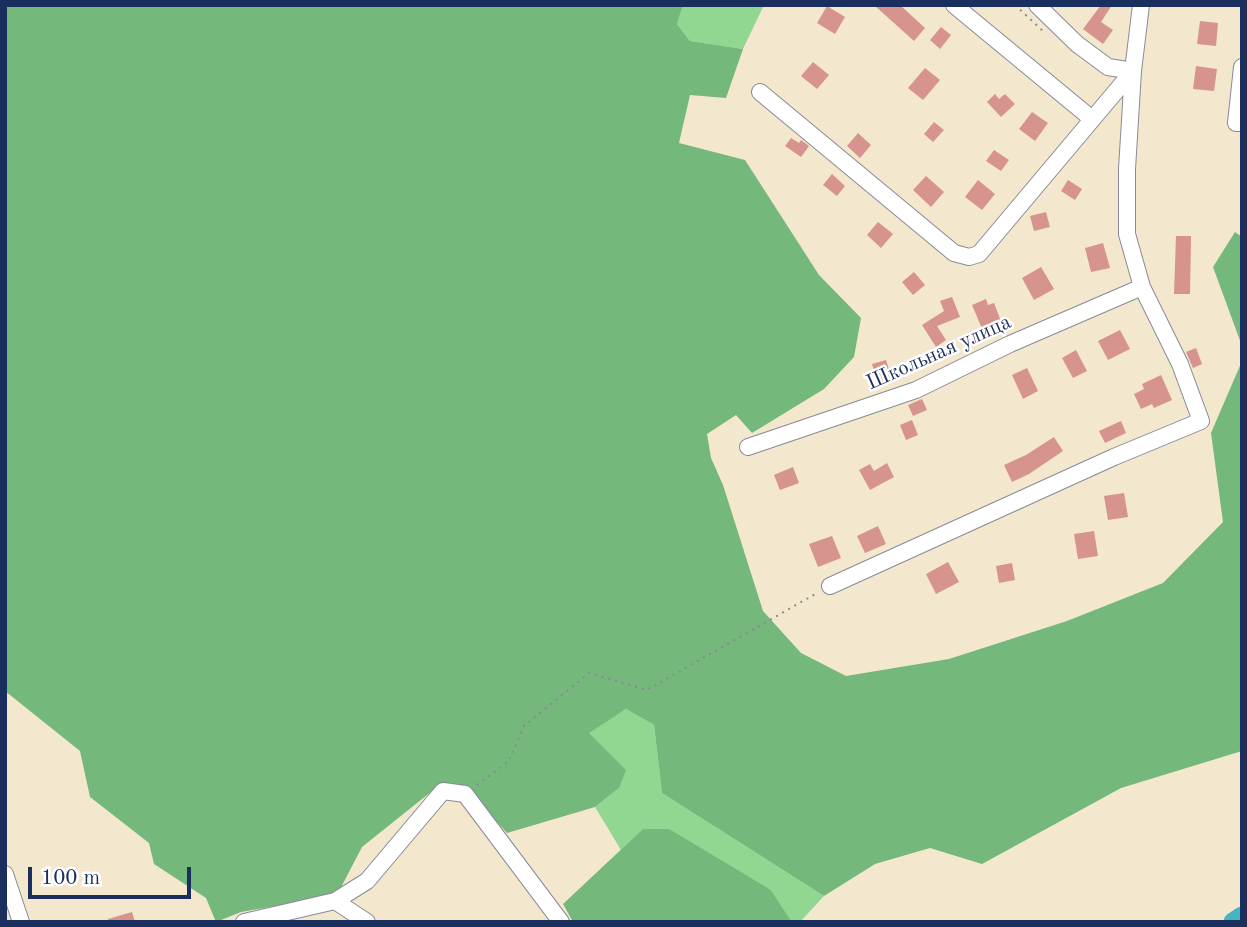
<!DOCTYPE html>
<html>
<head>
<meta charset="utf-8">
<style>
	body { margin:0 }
	#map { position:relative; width:1247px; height:927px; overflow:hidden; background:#f3e7ce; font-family:"Old Standard TT",serif }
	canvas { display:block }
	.frame { position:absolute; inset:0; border:7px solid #1b2f5e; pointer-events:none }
	.scale { position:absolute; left:28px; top:867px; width:163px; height:32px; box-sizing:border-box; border:4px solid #1b2f5e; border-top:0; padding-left:9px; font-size:21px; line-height:24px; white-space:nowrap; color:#1b2f5e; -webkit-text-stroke:5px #fff; paint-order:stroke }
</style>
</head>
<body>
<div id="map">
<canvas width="1247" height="927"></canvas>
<div class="frame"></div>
<div class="scale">100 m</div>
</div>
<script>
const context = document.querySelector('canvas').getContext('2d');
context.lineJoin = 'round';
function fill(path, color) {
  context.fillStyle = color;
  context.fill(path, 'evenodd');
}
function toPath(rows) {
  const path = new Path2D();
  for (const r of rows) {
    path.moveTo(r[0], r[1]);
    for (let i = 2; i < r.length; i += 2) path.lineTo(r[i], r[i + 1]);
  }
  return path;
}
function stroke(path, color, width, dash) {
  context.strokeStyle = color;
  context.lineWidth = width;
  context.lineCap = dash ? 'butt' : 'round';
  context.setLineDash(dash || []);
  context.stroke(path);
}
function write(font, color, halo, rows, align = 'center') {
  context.font = font + ' "Old Standard TT",serif';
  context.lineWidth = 5;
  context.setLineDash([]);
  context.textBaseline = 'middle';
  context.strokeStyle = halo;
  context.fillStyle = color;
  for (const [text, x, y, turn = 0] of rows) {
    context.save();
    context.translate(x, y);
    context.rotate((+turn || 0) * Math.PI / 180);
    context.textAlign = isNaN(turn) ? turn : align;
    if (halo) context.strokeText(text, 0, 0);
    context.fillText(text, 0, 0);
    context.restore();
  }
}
fill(toPath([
	[683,5,764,5,743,49,690,41,677,24],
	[626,709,654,725,662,793,824,896,800,922,792,922,771,890,643,829,621,850,595,807,619,788,588,733]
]), '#91d791');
fill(toPath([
	[5,5,683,5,677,24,690,41,743,49,726,98,690,95,679,143,745,160,819,275,861,318,854,357,824,389,752,433,736,415,707,434,711,458,723,485,763,611,801,653,846,676,949,659,1067,621,1163,583,1223,522,1211,433,1242,361,1242,751,1121,788,982,864,930,848,875,864,824,896,662,793,654,725,626,709,589,733,626,770,619,788,595,807,507,833,468,790,437,787,362,847,337,895,241,912,216,922,206,898,154,864,149,843,90,797,80,751,5,691],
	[1235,232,1242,237,1242,346,1213,267],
	[643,829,669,829,771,890,792,922,573,922,563,904]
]), '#74b87b');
stroke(toPath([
	[1233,922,1242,916]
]), '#46b4c1', 19);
fill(toPath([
	[874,5,900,5,925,28,914,41],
	[1101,5,1112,5,1101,22,1113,30,1103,44,1083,29],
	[827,6,845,17,835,34,817,23],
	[1200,21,1218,23,1216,46,1197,44],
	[941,27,951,35,940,49,930,40],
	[813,62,829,75,817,89,801,76],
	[1196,66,1217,69,1214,91,1193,89],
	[925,68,940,80,923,100,908,88],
	[995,94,999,99,1005,94,1015,104,1001,117,987,102],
	[1032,112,1048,123,1035,141,1019,129],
	[934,122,944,130,933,142,924,134],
	[858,133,871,145,860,158,847,146],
	[791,138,799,143,801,140,809,146,801,157,785,146],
	[994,150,1009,160,1001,171,986,161],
	[832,174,845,186,837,196,823,185],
	[926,176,944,192,931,207,913,190],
	[978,180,995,194,982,210,965,197],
	[1068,180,1082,189,1075,200,1061,191],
	[1046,212,1050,227,1034,231,1030,216],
	[878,222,893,234,881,248,867,235],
	[1176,236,1191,236,1190,294,1174,294],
	[1103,243,1110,268,1091,272,1085,248],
	[1041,267,1054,289,1034,300,1022,278],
	[914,272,925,285,913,295,902,282],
	[952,297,960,317,937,326,946,340,936,347,922,325,944,311,940,301],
	[986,299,988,305,994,303,1002,324,983,331,972,305],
	[1120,330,1130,349,1108,360,1098,341],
	[1196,348,1202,364,1193,368,1186,352],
	[1076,350,1087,371,1073,378,1062,358],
	[886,360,892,379,878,383,872,364],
	[1027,368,1038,391,1023,399,1012,375],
	[1161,375,1172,400,1154,408,1152,404,1141,409,1134,394,1144,389,1142,384],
	[922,399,927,410,913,416,908,405],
	[912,420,918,435,906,440,900,425],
	[1121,421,1126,433,1105,443,1099,431],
	[1054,437,1063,451,1029,474,1012,482,1004,465,1026,455],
	[887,463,894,477,870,490,859,470,870,464,874,471],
	[793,467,799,483,780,490,774,475],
	[1124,493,1128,517,1108,520,1104,496],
	[878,526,886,544,865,553,857,536],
	[1094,531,1098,556,1078,559,1074,534],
	[832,536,841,558,818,567,809,544],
	[948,562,959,582,936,594,926,574],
	[1012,563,1015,580,999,583,996,566],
	[132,912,135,922,108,922,108,919]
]), '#d7938d');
const minor = toPath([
	[954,5,1092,119],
	[1242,67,1236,123,1242,123],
	[760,92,954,253,969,257,979,254,1133,71,1108,67,1077,44,1037,5],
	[748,447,916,390,1010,344,1142,287],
	[830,586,1114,457,1201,421,1180,364,1142,287,1127,234,1127,169,1133,71,1141,5],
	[5,874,21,922],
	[335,901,367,881,443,791,465,794,561,922],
	[244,922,335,901,367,922]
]);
stroke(minor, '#878b96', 18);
stroke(toPath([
	[1015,5,1045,33],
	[477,785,509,761,524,726,589,673,647,690,817,593]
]), '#878b96', 2, [2, 5]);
stroke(minor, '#fff', 16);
write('21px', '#1b2f5e', '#fff', [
	["Школьная улица",939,353,-24]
]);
</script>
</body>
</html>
